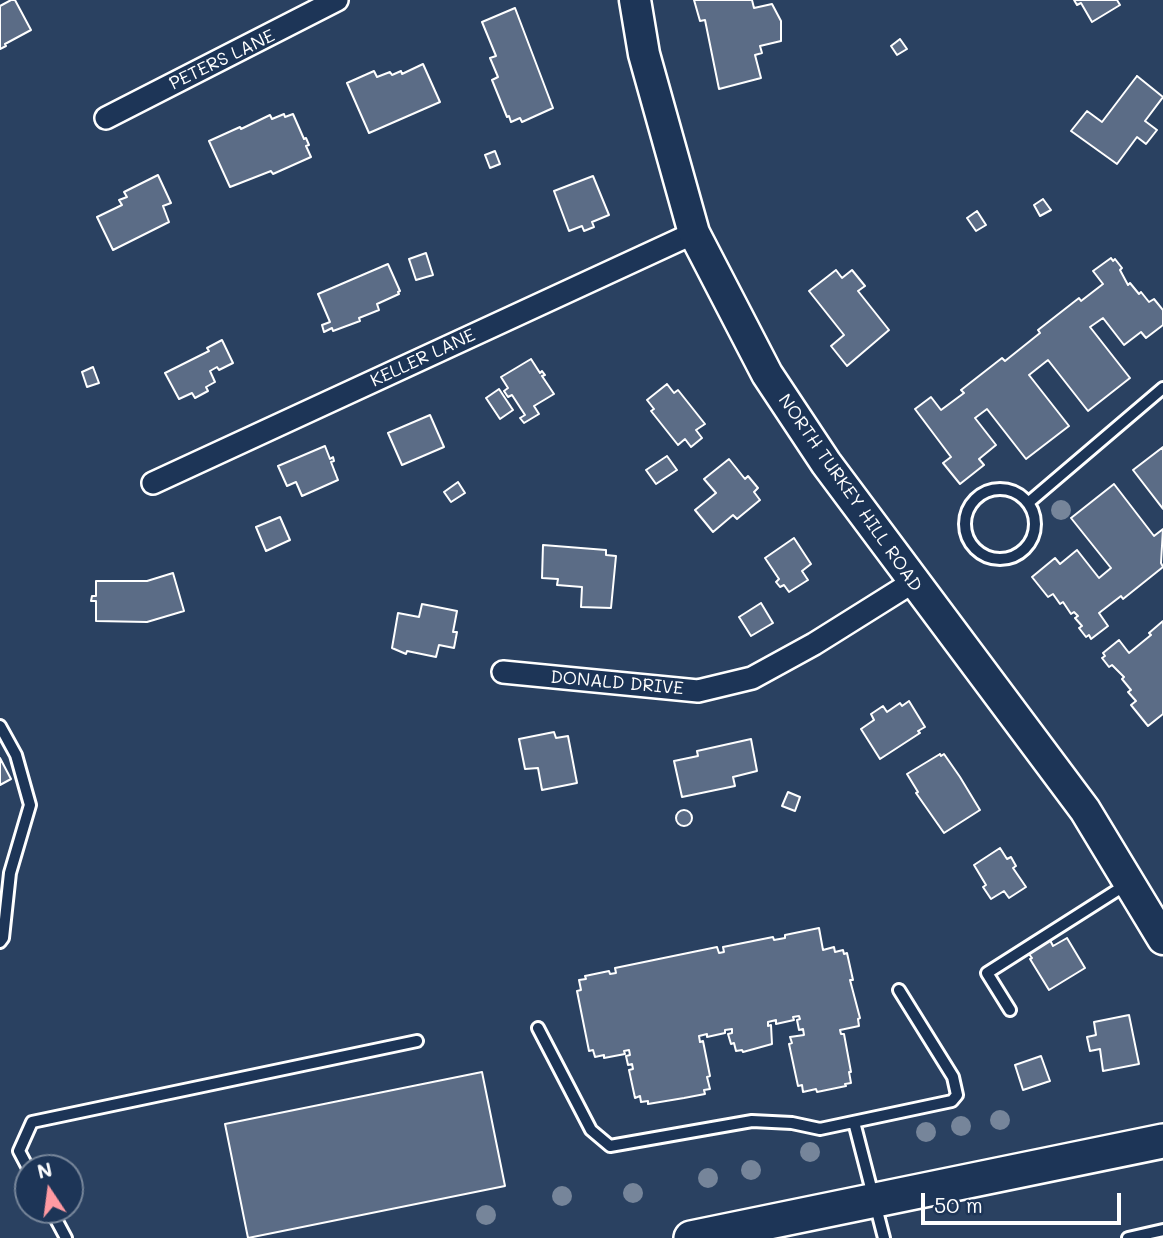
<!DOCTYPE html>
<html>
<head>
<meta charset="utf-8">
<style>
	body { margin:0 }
	#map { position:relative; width:1163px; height:1238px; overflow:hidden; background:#2a4161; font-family:Mali,sans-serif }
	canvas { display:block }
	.north { position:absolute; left:14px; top:1154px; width:70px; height:70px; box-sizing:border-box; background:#1d3557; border:2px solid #77869a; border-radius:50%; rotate:347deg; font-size:19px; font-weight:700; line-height:28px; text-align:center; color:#fff }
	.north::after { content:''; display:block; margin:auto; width:24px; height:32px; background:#ff9aa2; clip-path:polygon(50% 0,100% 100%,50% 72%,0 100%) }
	.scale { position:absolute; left:921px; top:1193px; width:200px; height:32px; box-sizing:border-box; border:4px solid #fff; border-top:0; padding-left:9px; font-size:21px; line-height:24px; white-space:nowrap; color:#fff; -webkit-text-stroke:5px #1d3557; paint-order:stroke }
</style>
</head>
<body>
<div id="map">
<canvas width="1163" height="1238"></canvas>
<div class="north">N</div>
<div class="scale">50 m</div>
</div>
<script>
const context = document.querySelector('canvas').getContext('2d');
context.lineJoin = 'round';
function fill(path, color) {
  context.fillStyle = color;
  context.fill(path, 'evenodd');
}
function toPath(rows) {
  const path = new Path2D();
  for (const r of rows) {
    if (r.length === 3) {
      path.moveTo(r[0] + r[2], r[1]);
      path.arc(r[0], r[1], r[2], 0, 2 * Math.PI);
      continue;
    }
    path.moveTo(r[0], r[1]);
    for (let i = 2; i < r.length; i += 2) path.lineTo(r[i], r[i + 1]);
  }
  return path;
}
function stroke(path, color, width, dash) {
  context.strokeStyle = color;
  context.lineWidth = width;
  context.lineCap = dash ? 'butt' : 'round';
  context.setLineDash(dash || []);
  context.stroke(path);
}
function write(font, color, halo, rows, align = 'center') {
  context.font = font + ' Mali,sans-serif';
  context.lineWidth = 5;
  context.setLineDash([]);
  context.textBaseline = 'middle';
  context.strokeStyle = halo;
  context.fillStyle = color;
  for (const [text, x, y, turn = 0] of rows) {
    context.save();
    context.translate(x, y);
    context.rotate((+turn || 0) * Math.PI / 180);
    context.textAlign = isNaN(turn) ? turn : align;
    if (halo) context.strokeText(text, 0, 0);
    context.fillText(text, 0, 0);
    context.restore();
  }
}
const building = toPath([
	[11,0,15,0,31,30,5,44,6,46,0,49,0,6,11,0],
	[694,0,752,0,754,8,772,4,781,21,781,41,760,46,762,53,755,55,761,78,719,89,705,20,700,21,694,0],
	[1074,0,1117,0,1120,5,1092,22,1081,3,1077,5,1074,0],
	[515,8,553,108,522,122,520,118,511,122,509,116,507,117,492,80,498,77,490,58,496,56,482,22,515,8],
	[900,39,907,49,897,55,891,46,900,39],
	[423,64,440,102,369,133,347,83,374,71,377,77,390,72,392,75,401,71,402,74,423,64],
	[1137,76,1163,97,1145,121,1157,130,1146,144,1137,137,1117,164,1071,131,1087,111,1102,122,1137,76],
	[284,114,285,117,293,114,304,139,306,138,309,145,306,146,311,157,273,174,271,171,230,187,209,141,240,127,241,129,270,115,272,119,284,114],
	[495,151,500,164,490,168,485,155,495,151],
	[158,175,171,203,163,206,169,222,113,250,97,217,122,205,119,200,127,197,124,192,158,175],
	[593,176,609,215,592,222,594,227,584,231,582,226,569,231,554,191,593,176],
	[1043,199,1051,210,1040,216,1034,205,1043,199],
	[977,211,986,225,976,231,967,218,977,211],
	[426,253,433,275,416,280,409,259,426,253],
	[1111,258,1113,261,1115,259,1122,268,1120,270,1128,285,1130,283,1139,294,1141,292,1149,302,1154,299,1163,310,1163,325,1146,338,1141,332,1124,345,1103,318,1090,327,1130,378,1088,411,1048,360,1029,375,1069,426,1026,459,987,409,975,418,996,445,979,459,984,465,960,484,943,463,951,457,915,409,931,397,941,410,964,393,961,390,1002,358,1005,361,1040,333,1038,330,1079,298,1081,301,1103,284,1093,271,1111,258],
	[388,264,400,291,398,292,399,294,377,304,379,310,359,318,360,321,333,331,332,328,324,332,322,325,330,322,318,294,388,264],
	[836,270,842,278,852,270,865,286,858,291,889,330,847,366,831,346,844,335,809,291,836,270],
	[222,340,233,363,219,370,217,367,210,371,215,382,206,387,208,391,195,398,192,393,179,399,165,373,209,351,207,348,222,340],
	[531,359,540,373,542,371,545,375,542,376,554,394,534,406,539,414,524,423,520,418,525,415,512,395,508,397,504,391,508,388,501,377,531,359],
	[93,367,99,383,87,387,82,372,93,367],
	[667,384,674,393,678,390,705,424,696,430,702,438,691,447,685,439,678,445,651,411,654,409,647,400,667,384],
	[499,389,513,410,500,419,486,398,499,389],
	[430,415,444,447,402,465,388,433,430,415],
	[325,446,330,459,333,457,334,461,331,462,338,480,302,496,296,482,287,486,278,466,325,446],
	[1163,447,1163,509,1133,470,1163,447],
	[667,456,677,470,656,484,646,470,667,456],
	[729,459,745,479,748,476,758,488,754,492,760,500,737,519,733,515,713,532,695,510,716,493,704,479,729,459],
	[458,482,465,493,451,502,444,492,458,482],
	[1114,484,1154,536,1163,529,1161,563,1163,567,1123,599,1121,596,1099,613,1108,626,1091,639,1089,635,1086,637,1079,628,1082,626,1075,618,1078,616,1074,612,1071,614,1063,602,1060,604,1053,594,1048,597,1032,577,1055,558,1060,564,1077,550,1099,578,1111,568,1071,518,1114,484],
	[280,517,290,540,266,551,256,527,280,517],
	[794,538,811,564,802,571,808,580,789,592,784,585,780,587,776,582,779,579,765,558,794,538],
	[543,545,606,550,606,555,616,556,611,608,581,607,582,587,557,585,558,579,542,578,543,545],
	[173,573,184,611,147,622,96,621,96,601,91,601,92,596,96,596,96,581,147,581,173,573],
	[761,603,773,623,751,636,739,617,761,603],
	[422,604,457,611,453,632,457,632,454,648,439,645,436,657,407,651,406,654,392,648,398,613,419,617,422,604],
	[1163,621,1163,714,1148,726,1131,705,1136,701,1128,692,1131,690,1122,679,1124,677,1112,665,1109,667,1102,658,1105,656,1103,653,1119,640,1129,653,1151,635,1149,633,1163,621],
	[909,701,925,727,918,731,920,733,880,759,861,729,874,720,871,714,883,706,887,712,900,703,902,706,909,701],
	[554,732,556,738,568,736,577,783,542,790,538,768,525,769,519,739,554,732],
	[751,739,757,771,733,777,735,786,682,797,674,761,698,756,697,751,751,739],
	[940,754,941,756,944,754,960,777,980,810,944,833,916,793,918,792,907,774,940,754],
	[0,758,11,779,0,785,0,758],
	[788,792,800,797,795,811,782,806,788,792],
	[684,818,8],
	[1000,848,1007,859,1011,857,1016,866,1013,868,1026,887,1009,898,1004,891,991,899,983,887,986,885,974,865,1000,848],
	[819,928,823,950,834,947,835,952,843,950,844,954,847,953,853,980,850,980,860,1018,858,1019,859,1026,840,1030,841,1034,844,1034,851,1072,849,1072,851,1083,845,1084,846,1086,817,1092,816,1089,803,1092,802,1085,798,1086,789,1044,792,1043,790,1037,804,1035,803,1029,799,1030,797,1020,800,1019,799,1016,793,1017,794,1020,776,1024,776,1020,768,1022,768,1026,771,1025,772,1044,743,1052,742,1050,736,1051,734,1043,731,1044,728,1034,732,1033,732,1029,725,1030,725,1033,707,1037,707,1034,699,1036,700,1042,703,1041,710,1076,707,1077,710,1089,704,1090,705,1094,684,1098,648,1104,648,1101,641,1102,640,1096,635,1098,629,1070,633,1069,632,1064,628,1065,626,1056,630,1055,629,1050,624,1051,625,1054,604,1058,604,1055,595,1057,593,1050,589,1051,577,991,581,990,579,980,586,979,585,976,609,971,610,974,616,973,615,968,717,947,719,953,724,952,723,947,773,937,774,940,785,938,785,935,819,928],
	[1067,938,1085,968,1049,990,1030,959,1032,958,1029,954,1050,940,1053,946,1067,938],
	[1129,1015,1139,1064,1103,1071,1100,1049,1090,1051,1087,1037,1096,1035,1094,1022,1129,1015],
	[1041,1056,1050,1081,1023,1090,1015,1065,1041,1056],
	[482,1072,505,1186,248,1238,225,1124,482,1072]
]);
fill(building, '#5b6c86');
stroke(building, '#fff', 2);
const lane = toPath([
	[1000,524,35],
	[1028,503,1163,388],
	[0,726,16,755,30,805,10,873,3,938,0,942],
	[1010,1010,987,973,1127,884],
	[538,1028,591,1130,610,1146,752,1121,792,1123,820,1129,952,1101,957,1095,953,1077,899,990],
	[854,1122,884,1238],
	[28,1168,19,1151,32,1122,417,1041],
	[51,1210,66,1238],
	[1128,1238,1163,1230]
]);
const street = toPath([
	[106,118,337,0],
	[153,483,694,233],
	[503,672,698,691,752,678,814,644,913,582]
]);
const secondary = toPath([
	[635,0,644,54,694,233,767,374,826,463,1085,810,1163,939]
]);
const primary = toPath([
	[691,1238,1163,1141]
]);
stroke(lane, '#fff', 16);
stroke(street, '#fff', 26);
stroke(secondary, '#fff', 35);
stroke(primary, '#fff', 38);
stroke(lane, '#1d3557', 10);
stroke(street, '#1d3557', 21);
stroke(secondary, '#1d3557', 30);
stroke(primary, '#1d3557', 33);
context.fillStyle = '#76859a';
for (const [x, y] of [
	[1061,510],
	[1000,1120],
	[961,1126],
	[926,1132],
	[810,1152],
	[751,1170],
	[708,1178],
	[633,1193],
	[562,1196],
	[486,1215]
]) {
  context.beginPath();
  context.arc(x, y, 10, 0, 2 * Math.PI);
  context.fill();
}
write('18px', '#fff', '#1d3557', [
	["PETERS LANE",222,60,-26],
	["KELLER LANE",423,358,-25],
	["NORTH TURKEY HILL ROAD",850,493,55],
	["DONALD DRIVE",617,683,5]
]);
</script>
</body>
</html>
